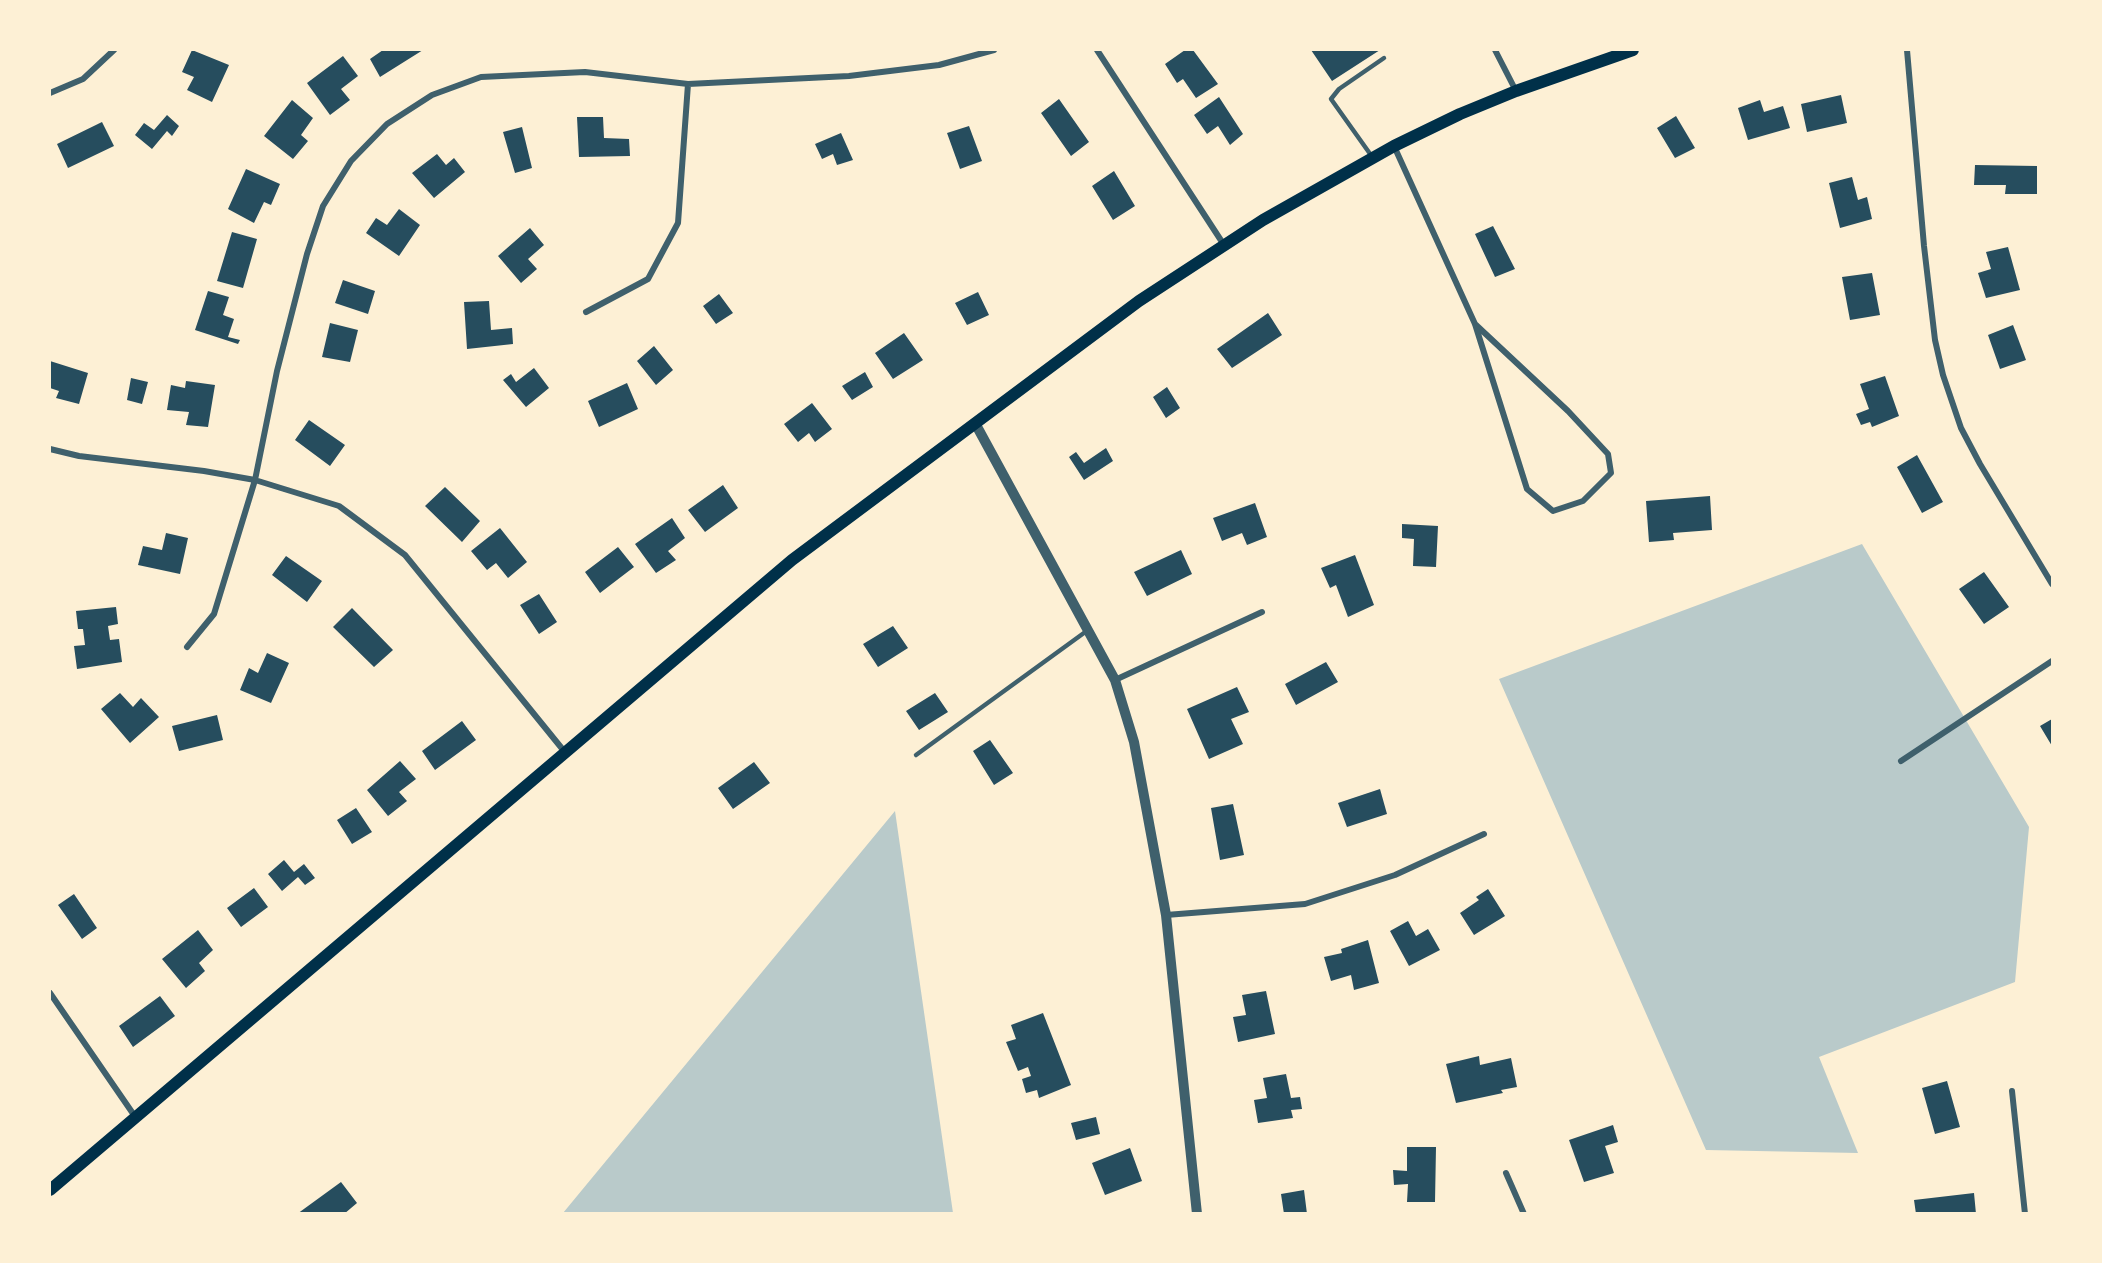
<!DOCTYPE html>
<html>
<head>
<meta charset="utf-8">
<style>
	body { margin:0 }
	#map { position:relative; width:2102px; height:1263px; overflow:hidden; background:#fdf0d5; font-family:Lora,serif }
	canvas { display:block }
	.frame { position:absolute; inset:0; border:51px solid #fdf0d5; pointer-events:none }
</style>
</head>
<body>
<div id="map">
<canvas width="2102" height="1263"></canvas>
<div class="frame"></div>
</div>
<script>
const context = document.querySelector('canvas').getContext('2d');
context.lineJoin = 'round';
function fill(path, color) {
  context.fillStyle = color;
  context.fill(path, 'evenodd');
}
function toPath(rows) {
  const path = new Path2D();
  for (const r of rows) {
    path.moveTo(r[0], r[1]);
    for (let i = 2; i < r.length; i += 2) path.lineTo(r[i], r[i + 1]);
  }
  return path;
}
function stroke(path, color, width, dash) {
  context.strokeStyle = color;
  context.lineWidth = width;
  context.lineCap = dash ? 'butt' : 'round';
  context.setLineDash(dash || []);
  context.stroke(path);
}
fill(toPath([
	[1862,544,2029,827,2015,982,1819,1057,1858,1153,1706,1150,1499,679],
	[895,811,953,1213,563,1213]
]), '#b9caca');
fill(toPath([
	[192,50,229,65,212,102,187,90,194,77,182,72],
	[383,50,423,50,380,77,370,59],
	[1185,50,1193,50,1218,84,1196,98,1183,79,1177,83,1165,64],
	[1311,50,1380,50,1332,81],
	[343,56,358,76,341,89,350,100,330,115,307,83],
	[1841,95,1847,123,1807,132,1801,104],
	[1219,97,1243,134,1230,145,1218,126,1207,134,1194,115],
	[1059,99,1089,142,1071,156,1041,113],
	[292,100,313,118,301,135,308,141,293,159,264,136],
	[1760,100,1764,112,1783,106,1790,128,1748,140,1738,108],
	[167,115,179,126,172,136,167,131,152,149,135,135,144,123,154,130],
	[1676,116,1695,148,1675,158,1657,128],
	[577,117,603,117,604,138,629,139,630,156,579,157],
	[102,122,114,146,68,168,57,144],
	[969,126,982,161,960,169,947,133],
	[522,127,532,168,515,173,503,132],
	[841,133,853,160,837,165,833,154,822,159,815,144],
	[437,154,446,165,454,158,465,172,434,198,412,173],
	[1975,165,2037,166,2037,194,2005,194,2006,185,1974,185],
	[246,169,280,184,271,205,264,202,254,223,228,209],
	[1114,171,1135,206,1113,220,1092,186],
	[1852,177,1858,200,1867,197,1872,219,1840,228,1829,183],
	[399,209,420,225,399,256,366,233,376,218,387,225],
	[1493,226,1515,269,1495,277,1475,234],
	[530,228,544,245,528,259,537,269,521,283,498,256],
	[232,232,257,239,243,288,217,281],
	[2008,247,2020,290,1986,298,1978,273,1991,269,1986,252],
	[1872,273,1880,315,1850,320,1842,277],
	[343,280,375,291,368,314,335,303],
	[208,291,229,297,223,315,234,319,228,337,240,340,238,344,195,330],
	[978,292,989,315,967,325,955,303],
	[719,294,733,313,716,324,703,306],
	[489,301,491,330,512,328,513,344,467,349,464,302],
	[1268,313,1282,335,1232,368,1217,349],
	[330,323,358,330,350,362,322,357],
	[2013,325,2026,360,2000,369,1988,335],
	[904,333,923,360,893,379,875,353],
	[654,346,673,370,656,385,637,361],
	[50,361,88,373,79,404,56,398,59,391,50,388],
	[534,368,549,388,526,407,503,380,511,374,516,382],
	[865,372,873,387,852,400,842,386],
	[1885,376,1899,416,1872,427,1870,422,1861,425,1856,414,1869,409,1860,384],
	[131,378,148,382,142,404,127,400],
	[186,381,215,385,208,427,186,425,189,412,167,410,171,385,185,388],
	[627,383,638,409,599,427,588,401],
	[1167,387,1180,408,1166,418,1153,397],
	[812,403,832,429,815,442,809,433,798,442,784,424],
	[309,420,345,445,330,466,295,440],
	[1106,448,1113,461,1084,480,1069,457,1076,452,1084,463],
	[1917,455,1943,502,1922,513,1897,467],
	[723,485,738,508,705,532,688,510],
	[445,487,480,521,462,542,425,506],
	[1710,496,1712,530,1673,533,1674,540,1649,542,1646,501],
	[1255,503,1267,537,1247,545,1242,533,1222,541,1213,518],
	[672,518,685,538,668,551,676,560,656,573,635,544],
	[1402,524,1438,526,1436,567,1413,566,1414,539,1402,538],
	[500,528,527,562,508,578,496,563,487,570,471,551],
	[166,533,188,538,180,574,138,565,143,546,162,550],
	[618,547,634,567,600,593,585,572],
	[1181,550,1192,574,1147,596,1134,572],
	[1355,555,1374,605,1348,617,1336,585,1330,588,1321,568],
	[286,556,322,581,307,602,272,575],
	[1984,572,2009,607,1984,624,1959,589],
	[539,594,557,622,539,634,520,605],
	[116,607,118,624,108,626,110,640,119,639,122,662,77,669,74,646,85,645,83,629,78,629,76,611],
	[352,608,393,650,374,667,333,627],
	[893,626,908,648,878,667,863,644],
	[267,653,289,663,271,703,240,690,249,668,258,673],
	[1326,662,1338,682,1296,705,1285,684],
	[1237,687,1249,712,1231,719,1243,744,1209,759,1187,709],
	[120,693,133,707,141,698,159,717,130,743,101,709],
	[935,693,948,712,919,730,906,711],
	[217,715,223,740,179,751,172,726],
	[2052,719,2052,746,2040,726],
	[462,721,476,740,435,770,422,751],
	[990,740,1013,773,994,785,973,751],
	[400,761,416,779,399,792,407,801,388,816,367,790],
	[754,762,770,783,733,809,718,788],
	[1380,789,1387,814,1347,827,1338,803],
	[1233,804,1244,855,1220,860,1211,808],
	[356,808,372,832,352,844,337,820],
	[284,860,294,872,304,864,315,878,305,885,298,877,282,891,268,874],
	[254,888,268,907,241,927,227,908],
	[1488,889,1505,916,1474,935,1460,913,1479,900,1476,897],
	[74,894,97,928,82,939,58,905],
	[1408,921,1416,936,1428,929,1440,950,1409,966,1390,931],
	[198,930,213,950,199,963,205,971,186,988,162,959],
	[1368,940,1379,983,1354,990,1351,975,1331,981,1324,957,1342,953,1341,949],
	[1266,991,1275,1034,1238,1042,1233,1017,1246,1015,1242,995],
	[160,996,175,1016,133,1047,119,1026],
	[1043,1013,1071,1085,1039,1098,1037,1090,1026,1093,1022,1079,1031,1076,1028,1067,1018,1071,1006,1042,1016,1039,1011,1025],
	[1479,1056,1480,1065,1511,1058,1517,1087,1501,1090,1503,1093,1456,1103,1446,1064],
	[1286,1074,1291,1098,1300,1097,1302,1109,1291,1110,1293,1118,1258,1123,1254,1100,1267,1098,1263,1078],
	[1947,1081,1960,1127,1935,1134,1922,1088],
	[1096,1117,1100,1134,1076,1140,1071,1123],
	[1613,1125,1618,1142,1605,1146,1614,1173,1584,1182,1569,1140],
	[1407,1147,1436,1147,1435,1202,1407,1202,1408,1184,1394,1185,1393,1170,1407,1171],
	[1130,1148,1142,1181,1105,1195,1092,1163],
	[341,1182,357,1203,344,1214,297,1214],
	[1304,1190,1307,1214,1284,1214,1281,1194],
	[1974,1193,1976,1214,1916,1214,1914,1200]
]), '#264d5e');
stroke(toPath([
	[1373,158,1331,99,1339,89,1384,58],
	[916,755,1088,630]
]), '#3f606c', 4.5);
stroke(toPath([
	[1097,50,1224,245],
	[1495,50,1516,91],
	[1907,50,1924,246,1935,340,1943,375,1961,428,1980,464,2052,584],
	[50,93,83,79,114,50],
	[1394,146,1475,324,1527,489,1553,511,1583,501,1611,473,1608,454,1568,411,1475,324],
	[586,312,648,279,678,223,688,84],
	[50,449,79,456,204,471,255,480,339,506,405,555,564,751],
	[187,647,214,614,255,480,277,371,307,254,323,206,351,161,387,124,432,95,481,77,585,72,688,84,849,76,939,65,994,50],
	[1115,680,1262,612],
	[1901,761,2052,661],
	[1166,915,1305,904,1395,875,1484,834],
	[50,993,136,1118],
	[2012,1091,2025,1214],
	[1506,1173,1524,1214]
]), '#3f606c', 6);
stroke(toPath([
	[975,423,1115,680,1134,742,1166,915,1197,1214]
]), '#3f606c', 10);
stroke(toPath([
	[50,1190,792,560,1139,301,1263,220,1394,146,1460,114,1516,91,1633,50]
]), '#003049', 12);
</script>
</body>
</html>
